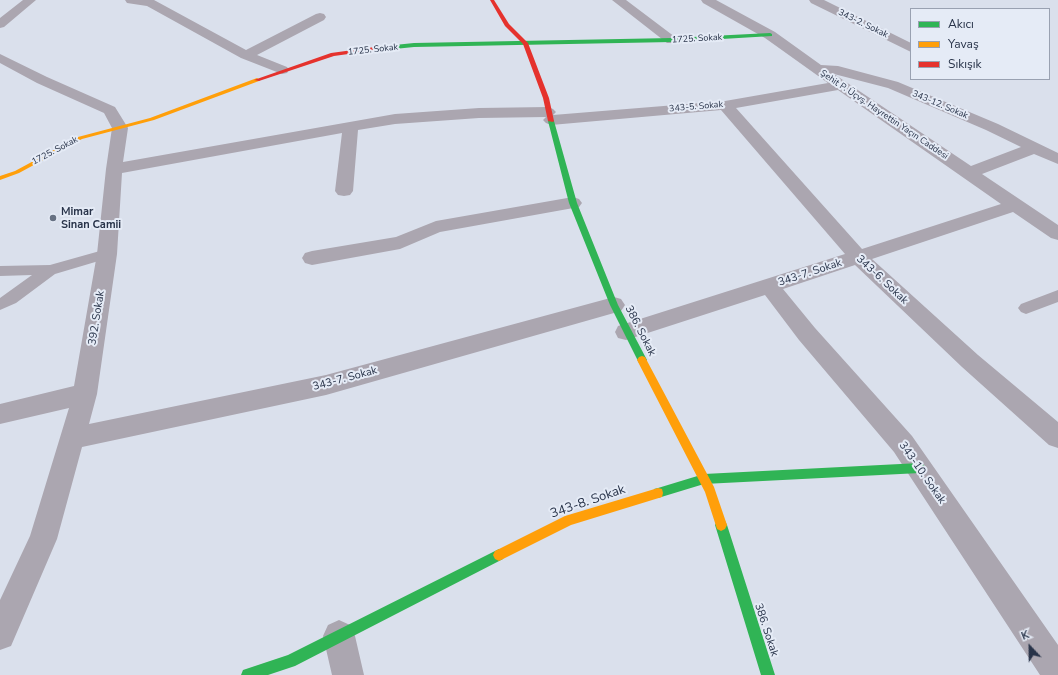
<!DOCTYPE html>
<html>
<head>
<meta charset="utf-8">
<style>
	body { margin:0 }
	#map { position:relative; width:1058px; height:675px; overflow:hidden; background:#dae0ec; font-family:"Nunito Sans",sans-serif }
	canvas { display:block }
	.legend { position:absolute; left:910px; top:8px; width:140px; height:72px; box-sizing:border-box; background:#e5ebf6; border:1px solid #99a1b1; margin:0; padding:5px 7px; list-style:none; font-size:12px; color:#283349 }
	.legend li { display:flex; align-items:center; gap:8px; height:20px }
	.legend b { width:20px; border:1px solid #99a1b1 }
	.north { position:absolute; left:1010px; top:627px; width:40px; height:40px; -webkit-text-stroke:3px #e5ebf6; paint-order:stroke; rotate:338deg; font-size:11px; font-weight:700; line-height:16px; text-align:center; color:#283349 }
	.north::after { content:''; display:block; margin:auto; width:14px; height:18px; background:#283349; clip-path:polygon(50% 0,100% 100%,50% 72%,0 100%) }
</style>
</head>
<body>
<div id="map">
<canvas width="1058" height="675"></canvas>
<ul class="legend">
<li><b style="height:5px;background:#30b455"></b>Akıcı</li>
<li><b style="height:5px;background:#ff9f0a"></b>Yavaş</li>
<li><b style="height:5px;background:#e5322d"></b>Sıkışık</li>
</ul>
<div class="north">K</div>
</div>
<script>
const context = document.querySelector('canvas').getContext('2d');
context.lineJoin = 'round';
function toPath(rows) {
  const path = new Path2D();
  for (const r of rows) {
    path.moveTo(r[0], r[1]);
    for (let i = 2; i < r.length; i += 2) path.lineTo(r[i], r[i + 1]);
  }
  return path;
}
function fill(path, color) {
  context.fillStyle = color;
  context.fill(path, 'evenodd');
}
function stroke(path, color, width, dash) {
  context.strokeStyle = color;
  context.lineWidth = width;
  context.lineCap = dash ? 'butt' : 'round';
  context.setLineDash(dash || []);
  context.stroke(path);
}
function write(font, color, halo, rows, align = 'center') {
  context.font = font + ' "Nunito Sans",sans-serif';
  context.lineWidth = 4;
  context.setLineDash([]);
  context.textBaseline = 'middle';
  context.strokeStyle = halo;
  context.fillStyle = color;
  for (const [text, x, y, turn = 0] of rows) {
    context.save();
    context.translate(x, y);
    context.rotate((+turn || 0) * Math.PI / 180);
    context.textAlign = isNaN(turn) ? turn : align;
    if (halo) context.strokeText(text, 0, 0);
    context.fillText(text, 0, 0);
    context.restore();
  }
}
fill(toPath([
	[107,249,112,251,114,254,112,257,55,274,16,303,0,310,0,298,32,275,0,276,0,266,50,265,107,249],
	[1058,290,1058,302,1026,314,1021,312,1018,308,1021,304,1058,290]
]), '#aba6b0');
fill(toPath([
	[23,0,36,0,4,27,0,28,0,18,23,0],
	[125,0,154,0,246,50,316,14,320,13,324,14,326,17,324,20,257,55,287,67,289,70,287,73,282,74,241,58,147,6,127,3,125,0],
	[612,0,626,0,679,40,677,43,667,43,612,0],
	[701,0,716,0,775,32,821,65,838,66,898,82,998,124,1058,153,1058,164,1034,154,982,174,1058,225,1058,240,1051,238,1013,212,872,259,978,355,1058,422,1058,448,1049,445,962,367,855,265,783,289,815,328,912,436,1058,645,1058,675,1040,675,894,452,799,340,765,295,626,340,618,338,615,332,618,326,845,254,721,110,551,125,546,123,543,120,546,117,479,118,395,124,358,130,353,191,350,195,344,196,338,195,335,191,342,133,122,173,117,254,97,394,89,424,326,375,614,297,621,299,625,305,621,311,614,313,326,395,82,447,57,539,11,646,0,650,0,600,30,536,69,408,0,424,0,404,74,386,97,254,106,169,112,128,104,113,37,83,0,63,0,54,47,77,115,107,128,128,123,162,395,114,479,108,548,107,553,109,556,112,553,115,725,101,828,83,765,38,703,3,701,0],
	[834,74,888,88,986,130,1021,147,971,166,834,74],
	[838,90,1001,204,862,249,736,108,838,90],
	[809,0,824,0,911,43,911,52,811,3,809,0],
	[573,197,579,199,582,203,579,207,440,232,400,249,312,265,305,263,302,258,305,253,312,251,396,237,436,221,573,197],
	[339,620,350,625,355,636,364,675,332,675,323,636,328,625,339,620]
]), '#aba6b0');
fill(toPath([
	[770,33,772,34,772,36,672,42,414,47,375,51,372,49,375,47,414,43,672,38,770,33],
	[551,119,554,121,577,203,618,305,647,360,645,363,639,363,610,305,569,203,548,121,551,119],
	[920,463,924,465,925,468,924,471,920,473,704,484,658,498,654,497,653,493,654,489,658,488,704,474,920,463],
	[721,519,725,521,727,525,775,675,761,675,715,525,717,521,721,519],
	[499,549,503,551,505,555,503,559,295,666,268,675,241,675,243,670,288,655,499,549]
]), '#30b455');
fill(toPath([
	[257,78,260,80,259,81,154,120,82,139,19,173,0,180,0,176,15,171,78,137,150,118,257,78],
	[642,356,645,357,714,487,727,525,725,529,721,531,717,529,705,492,637,360,639,357,642,356],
	[658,488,662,489,663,493,662,497,571,525,499,561,495,559,493,555,495,551,565,516,658,488]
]), '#ff9f0a');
fill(toPath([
	[490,0,494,0,509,24,528,43,549,98,554,121,553,122,548,121,543,98,523,44,505,26,490,0],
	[375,47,378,49,377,50,334,56,259,81,254,80,331,53,375,47]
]), '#e5322d');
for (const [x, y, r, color] of [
	[53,218,4,"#667082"]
]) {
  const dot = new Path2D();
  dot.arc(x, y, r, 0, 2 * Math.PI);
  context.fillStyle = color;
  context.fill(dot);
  stroke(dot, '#e5ebf6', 1.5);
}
write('9px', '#283349', '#e5ebf6', [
	["343-2. Sokak",863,24,26],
	["1725. Sokak",697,39,-3],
	["1725. Sokak",373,50,-6],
	["343-12. Sokak",940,105,23],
	["343-5. Sokak",696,107,-5],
	["Şehit P. Üçvş. Hayrettin Yaçın Caddesi",884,115,34],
	["1725. Sokak",55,151,-28]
]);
write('bold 11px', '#283349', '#e5ebf6', [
	["Mimar",61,212],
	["Sinan Camii",61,225]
], 'left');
write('11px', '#283349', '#e5ebf6', [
	["343-7. Sokak",810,273,-18],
	["343-6. Sokak",882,280,43],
	["392. Sokak",97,318,-81],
	["386. Sokak",640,331,63],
	["343-7. Sokak",345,379,-15],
	["343-10. Sokak",922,473,55],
	["386. Sokak",766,630,72]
]);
write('13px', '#283349', '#e5ebf6', [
	["343-8. Sokak",588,502,-19]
]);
</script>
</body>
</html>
